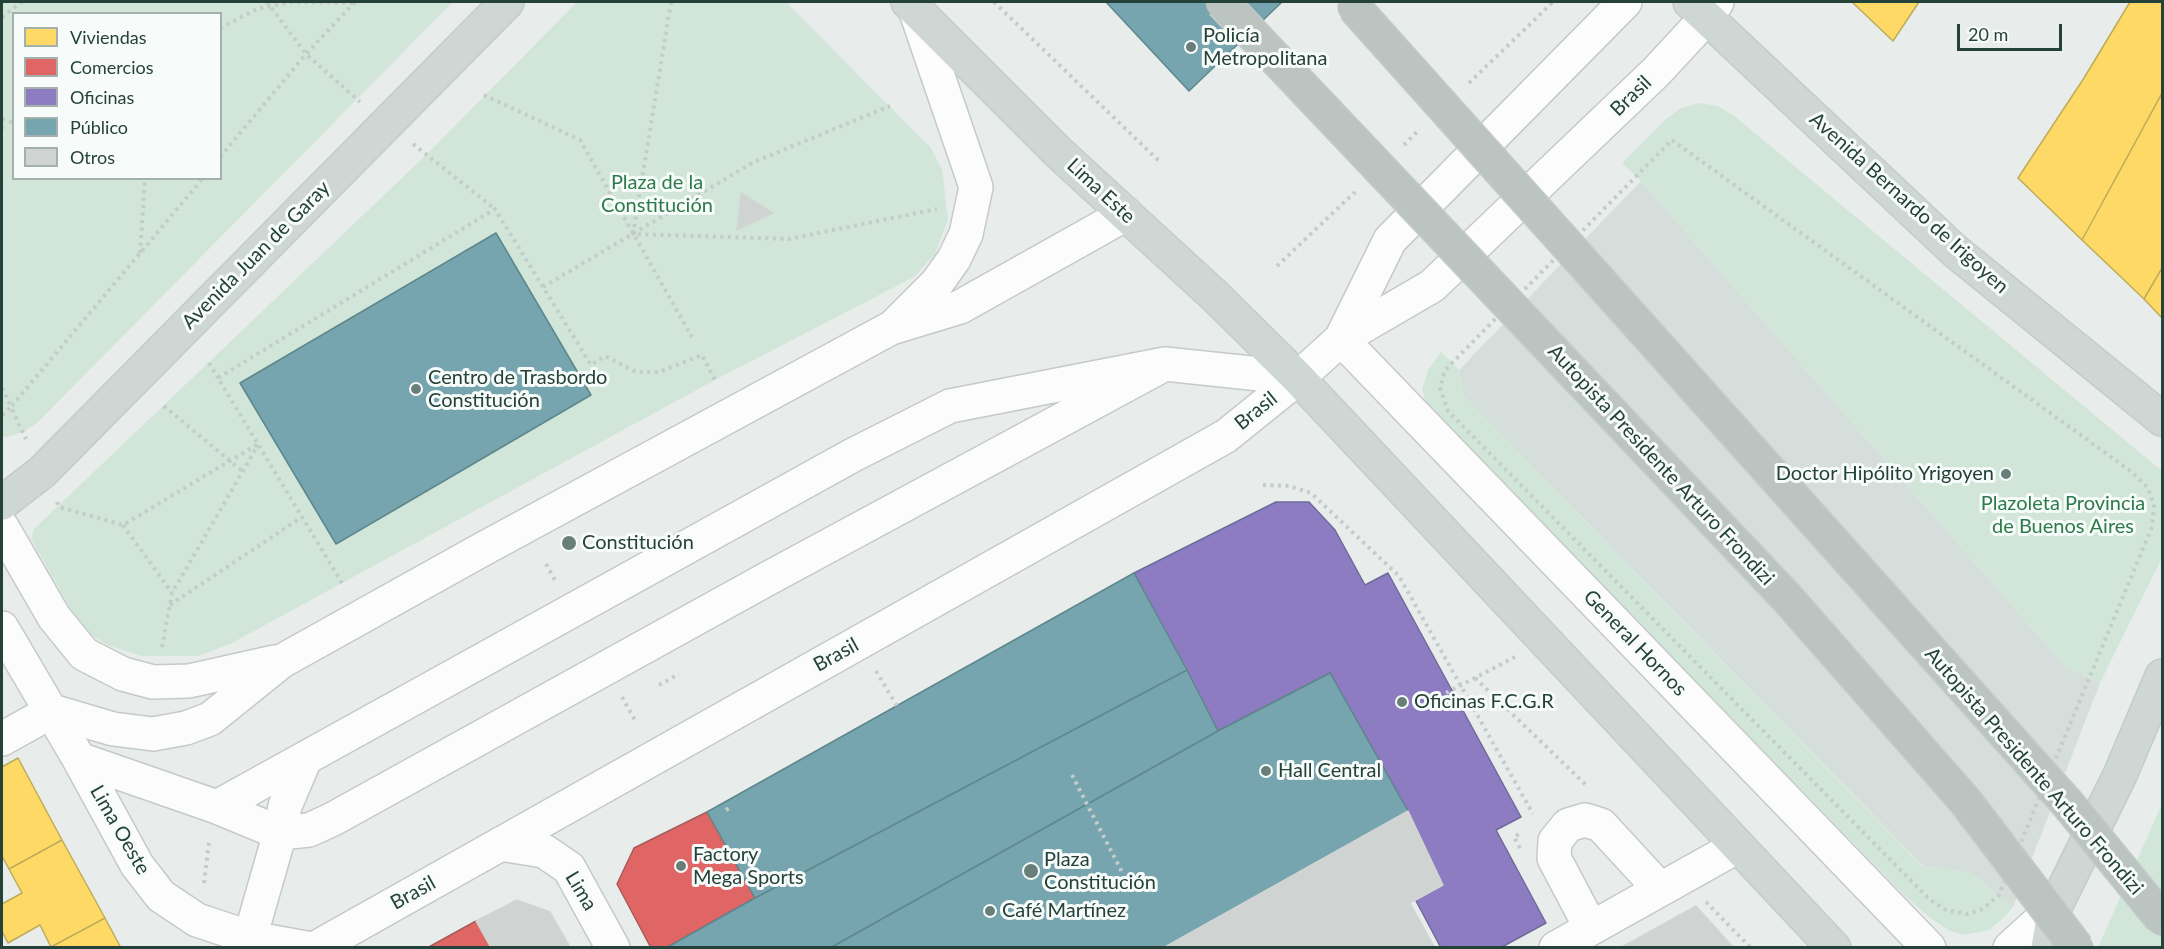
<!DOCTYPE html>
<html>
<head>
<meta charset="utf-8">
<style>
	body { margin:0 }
	#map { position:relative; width:2164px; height:949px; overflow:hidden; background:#e8edeb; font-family:Lato,sans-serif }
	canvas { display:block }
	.frame { position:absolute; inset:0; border:3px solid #24423a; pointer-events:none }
	.legend { position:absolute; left:12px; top:12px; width:210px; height:168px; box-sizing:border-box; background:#f7fbf9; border:2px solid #a3b1ad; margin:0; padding:8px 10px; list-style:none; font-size:18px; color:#24423a }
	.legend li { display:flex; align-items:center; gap:12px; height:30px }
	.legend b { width:30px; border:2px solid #a3b1ad }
	.scale { position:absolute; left:1957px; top:24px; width:105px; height:27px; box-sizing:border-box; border:3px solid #24423a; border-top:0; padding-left:8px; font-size:18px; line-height:21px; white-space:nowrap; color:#24423a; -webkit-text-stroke:4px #f7fbf9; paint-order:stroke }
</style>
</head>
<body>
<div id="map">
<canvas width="2164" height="949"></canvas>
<div class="frame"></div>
<ul class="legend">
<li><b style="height:16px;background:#ffd966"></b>Viviendas</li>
<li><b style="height:16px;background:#e06666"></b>Comercios</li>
<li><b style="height:16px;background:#8e7cc3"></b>Oficinas</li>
<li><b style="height:16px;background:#76a5af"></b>Público</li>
<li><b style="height:16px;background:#cfd4d2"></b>Otros</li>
</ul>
<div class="scale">20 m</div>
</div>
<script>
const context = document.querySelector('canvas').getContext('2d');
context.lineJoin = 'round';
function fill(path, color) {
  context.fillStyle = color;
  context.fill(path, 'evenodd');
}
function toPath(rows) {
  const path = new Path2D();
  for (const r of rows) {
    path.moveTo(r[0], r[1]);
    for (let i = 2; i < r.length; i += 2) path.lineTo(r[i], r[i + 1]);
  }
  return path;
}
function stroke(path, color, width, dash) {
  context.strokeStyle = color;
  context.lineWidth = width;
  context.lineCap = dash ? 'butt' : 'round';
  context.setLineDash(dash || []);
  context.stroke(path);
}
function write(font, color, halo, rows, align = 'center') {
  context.font = font + ' Lato,sans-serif';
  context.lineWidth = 6;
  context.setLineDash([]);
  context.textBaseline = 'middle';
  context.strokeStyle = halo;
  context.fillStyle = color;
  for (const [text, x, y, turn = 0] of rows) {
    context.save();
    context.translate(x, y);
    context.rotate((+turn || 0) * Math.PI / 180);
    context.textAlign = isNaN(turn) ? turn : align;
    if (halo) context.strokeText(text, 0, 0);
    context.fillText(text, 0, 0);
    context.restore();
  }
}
fill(toPath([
	[1641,181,2066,667,2100,683,2013,907,1971,873,1923,866,1464,397,1459,370]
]), '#d6dedb');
fill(toPath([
	[2,2,453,2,36,424,23,432,7,437,2,436],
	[14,14,220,14,220,178,14,178],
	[577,2,786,2,931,148,942,169,948,219,935,254,914,277,715,380,232,643,199,656,142,656,110,646,83,631,31,539,34,529,427,154],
	[1700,103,1718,106,1733,115,2162,471,2162,558,2100,683,2066,667,1641,181,1622,163,1666,119,1681,108],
	[1441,352,1459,370,1464,397,1922,866,1971,873,2013,907,2001,920,1989,930,1963,935,1948,930,1929,917,1905,896,1427,406,1422,389,1428,370],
	[2162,804,2162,947,2098,947]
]), '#d1e6d8');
const homes = toPath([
	[1852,2,1919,2,1893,41,1852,2],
	[2130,2,2162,2,2162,93,2082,240,2018,178,2084,78,2130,2],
	[2160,97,2162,98,2162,268,2144,299,2082,240,2160,97],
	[2162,268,2162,318,2144,299,2162,268],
	[18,758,62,840,9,869,2,856,2,767,18,758],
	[62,840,105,918,51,947,40,925,8,943,2,931,2,904,22,893,9,869,62,840],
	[105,918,121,948,51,948,51,947,105,918]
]);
fill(homes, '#ffd966');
stroke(homes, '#bdac59', 1.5);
const shops = toPath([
	[707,812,755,898,666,948,651,948,617,884,634,848,707,812],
	[476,921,491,948,427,948,476,921]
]);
fill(shops, '#e06666');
stroke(shops, '#a85b59', 1.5);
const offices = toPath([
	[1276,502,1309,502,1335,530,1365,585,1388,573,1521,817,1496,830,1546,923,1500,948,1441,948,1415,899,1443,885,1408,811,1330,673,1218,731,1134,573,1276,502]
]);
fill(offices, '#8e7cc3');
stroke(offices, '#6e6b9a', 1.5);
const public = toPath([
	[1106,2,1282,2,1189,91,1106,2],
	[496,233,591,395,336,544,240,383,496,233],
	[1134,573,1187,670,755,898,707,812,1134,573],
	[1187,670,1218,731,830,948,666,948,755,898,1187,670],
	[1330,673,1408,811,1163,948,830,948,1218,731,1330,673]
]);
fill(public, '#76a5af');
stroke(public, '#5d878c', 1.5);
const building = toPath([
	[741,193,773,213,737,230,741,193],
	[1408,811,1443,885,1410,903,1435,948,1163,948,1408,811],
	[517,900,550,912,569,945,565,948,491,948,476,921,517,900],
	[1696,906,1734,948,1620,948,1696,906]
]);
fill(building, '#cfd4d2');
stroke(building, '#d1d6d4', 1.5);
const minor = toPath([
	[895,325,937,283,954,259,966,234,976,187,915,9],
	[1341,339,1929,948],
	[1341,339,1390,240,1625,2],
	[2,527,54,617,84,654,123,674,153,682,189,681,274,662],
	[2,628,79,759,137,865,161,896,197,920,251,938,306,948],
	[52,711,113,729,153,734,186,728,210,719,282,661,483,549,891,328,960,307,1126,214],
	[2,739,52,711],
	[79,759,217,807,280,833,309,830,333,819,767,579,1165,364],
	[217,807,853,455,950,406,1165,364,1298,378],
	[500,844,544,851,569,868,613,948],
	[1591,928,1554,858,1555,841,1568,825,1585,820,1601,825,1660,889],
	[247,948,280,833,285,806,305,759],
	[316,948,1226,436,1298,378,1341,339,1432,286,1656,72,1707,17,1717,2],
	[1556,948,1738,846],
	[2010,948,2055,907]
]);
const major = toPath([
	[908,2,1058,152,1216,297,1298,378,1834,948],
	[1690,2,1955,251,2162,419],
	[2,503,42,472,507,2],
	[2048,948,2055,907,2120,775,2162,676]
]);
stroke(minor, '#c5cac8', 36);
stroke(major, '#c3ccc9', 36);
stroke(toPath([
	[267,2,306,54,360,102],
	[671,2,633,234,789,239,937,209],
	[994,2,1161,163],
	[2,17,22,2],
	[220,28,257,9,292,2,354,3],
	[1469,83,1553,2],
	[484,95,580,140,692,337],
	[2,119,14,123],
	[2,129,3,119],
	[1672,140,2132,472,2148,488,2154,506,2152,527,1999,895,1983,909,1967,914,1946,910,1929,899,1448,411,1440,388,1445,370,1672,140],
	[413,144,495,209],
	[1404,145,1420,129],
	[220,157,306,54,355,2],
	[140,253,145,178],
	[1277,266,1355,192],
	[543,287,754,162,890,106],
	[209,363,218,378],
	[2,388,11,407,203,178],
	[164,406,242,471],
	[2,415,11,407,26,439],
	[1263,485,1289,486,1311,493,1399,576,1533,814],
	[57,502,59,507,123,525,258,444],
	[123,525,172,593],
	[546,564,556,582],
	[342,583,218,378,495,209,591,365,605,356,636,372,659,372,702,355,715,380],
	[170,605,302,517],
	[162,647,172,593,258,445],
	[876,671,897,706],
	[1475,678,1587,786],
	[659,685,679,674],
	[1446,693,1515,657],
	[622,697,635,720],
	[1072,775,1123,874],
	[726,810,729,808],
	[1520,848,1514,837,1522,832],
	[204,883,209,842],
	[1706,902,1751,948]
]), '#c3ccca', 4, [3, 4.5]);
stroke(minor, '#fcfcfc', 33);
stroke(major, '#cfd7d5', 33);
const highwayBridge = toPath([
	[1222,2,1788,599,1966,802,2077,948],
	[1354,7,2067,803,2162,919]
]);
stroke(highwayBridge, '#c3ccc9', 36, []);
stroke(highwayBridge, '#bcc4c2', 33);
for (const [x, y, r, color] of [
	[1191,47,6,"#697e78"],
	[416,389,6,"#697e78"],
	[2006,474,6,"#697e78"],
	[569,543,8,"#697e78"],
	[1402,702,6,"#697e78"],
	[1266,771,6,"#697e78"],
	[681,866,6,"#697e78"],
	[1031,871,8,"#697e78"],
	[990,911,6,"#697e78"]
]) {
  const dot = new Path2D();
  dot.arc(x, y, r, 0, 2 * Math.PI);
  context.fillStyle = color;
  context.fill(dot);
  stroke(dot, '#f7fbf9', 2);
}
write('20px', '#24423a', '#f7fbf9', [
	["Policía",1203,36],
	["Metropolitana",1203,59],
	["Centro de Trasbordo",428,378],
	["Constitución",428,401],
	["Doctor Hipólito Yrigoyen",1994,474,"right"],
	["Constitución",582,543],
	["Oficinas F.C.G.R",1414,702],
	["Hall Central",1278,771],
	["Factory",693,855],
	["Mega Sports",693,878],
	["Plaza",1044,860],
	["Constitución",1044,883],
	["Café Martínez",1002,911]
], 'left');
write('20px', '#24423a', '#f7fbf9', [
	["Brasil",1631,96,-44],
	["Lima Este",1101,191,43],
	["Avenida Bernardo de Irigoyen",1909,203,42],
	["Avenida Juan de Garay",256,255,-45],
	["Brasil",1256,411,-39],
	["Autopista Presidente Arturo Frondizi",1661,465,47],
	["General Hornos",1635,643,46],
	["Brasil",836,655,-29],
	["Autopista Presidente Arturo Frondizi",2034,771,49],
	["Lima Oeste",120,830,60],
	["Lima",581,891,59],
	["Brasil",413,893,-29]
]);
write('20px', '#2d7a4b', '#f7fbf9', [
	["Plaza de la",657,183],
	["Constitución",657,206],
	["Plazoleta Provincia",2063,504],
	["de Buenos Aires",2063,527]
]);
</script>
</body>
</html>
